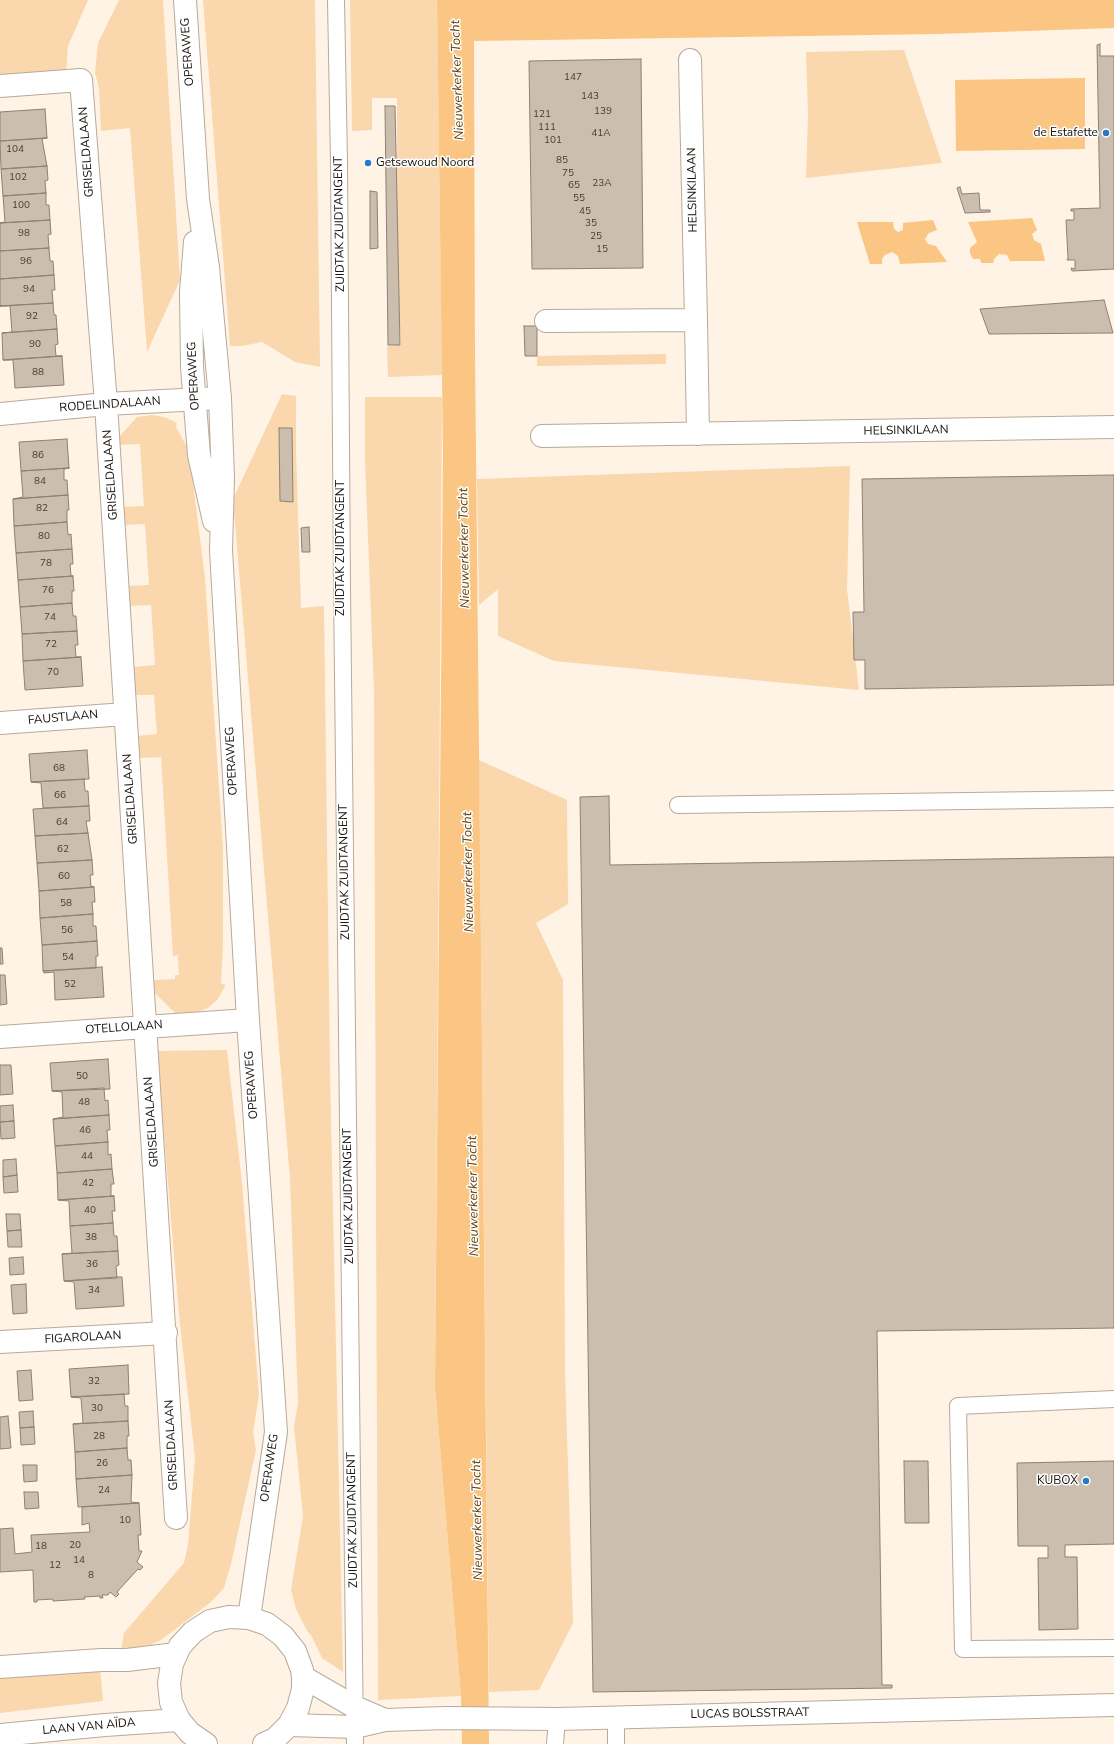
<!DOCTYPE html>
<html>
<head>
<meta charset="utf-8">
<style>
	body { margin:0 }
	canvas { display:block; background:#fef3e5 }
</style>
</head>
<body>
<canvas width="1114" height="1744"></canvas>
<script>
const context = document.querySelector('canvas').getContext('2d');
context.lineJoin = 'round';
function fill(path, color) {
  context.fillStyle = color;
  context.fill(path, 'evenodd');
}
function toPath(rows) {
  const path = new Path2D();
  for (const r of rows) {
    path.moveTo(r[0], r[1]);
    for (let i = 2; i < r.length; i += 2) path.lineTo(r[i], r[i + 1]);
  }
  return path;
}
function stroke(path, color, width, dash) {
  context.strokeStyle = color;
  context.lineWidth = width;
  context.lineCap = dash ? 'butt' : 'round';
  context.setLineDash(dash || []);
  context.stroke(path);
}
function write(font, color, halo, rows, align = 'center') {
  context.font = font + ' "Nunito Sans",sans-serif';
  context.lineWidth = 3;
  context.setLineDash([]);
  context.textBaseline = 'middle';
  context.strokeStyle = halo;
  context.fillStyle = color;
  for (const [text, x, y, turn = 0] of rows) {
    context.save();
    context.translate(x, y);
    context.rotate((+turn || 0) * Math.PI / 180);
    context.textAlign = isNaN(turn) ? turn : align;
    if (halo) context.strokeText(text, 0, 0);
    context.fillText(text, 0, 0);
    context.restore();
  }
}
fill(toPath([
	[0,0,88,0,68,46,66,72,0,77],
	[119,0,163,0,180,280,147,352,130,128,101,131,99,89,95,72,98,43],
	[203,0,315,0,320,367,295,362,262,342,242,346,230,346],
	[350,0,437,0,442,375,388,377,387,346,401,345,397,264,397,98,372,98,372,130,352,131],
	[904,50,942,163,806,178,808,113,806,52],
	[666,354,666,364,537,366,537,356],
	[282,394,296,396,296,449,301,608,324,606,330,1071,343,1672,322,1658,312,1637,306,1629,296,1609,291,1590,303,1516,294,1426,298,1403,290,1179,233,499],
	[365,397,442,397,435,1387,461,1696,378,1700,374,692,365,460],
	[152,415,164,417,177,423,176,427,189,451,205,578,223,848,223,944,221,984,225,984,225,986,218,999,208,1008,197,1012,183,1014,175,1013,154,992,153,980,175,979,175,975,179,975,178,958,178,955,173,956,161,757,139,758,137,736,157,734,154,695,134,695,133,667,155,665,151,605,128,606,127,586,149,585,145,524,123,525,122,507,144,506,140,444,118,445,118,438,137,417],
	[850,466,847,589,859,690,554,661,498,636,498,589,479,605,477,479],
	[479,760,567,800,568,904,536,923,563,980,565,1370,573,1623,539,1690,489,1692],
	[227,1050,242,1183,259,1395,253,1432,256,1450,231,1564,224,1588,211,1602,161,1640,150,1645,121,1650,124,1633,184,1563,188,1545,195,1458,179,1315,157,1051],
	[100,1666,103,1701,0,1713,0,1678]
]), '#fad7ad');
fill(toPath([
	[437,0,1114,0,1114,28,938,34,474,41,475,354,489,1744,462,1744,461,1696,435,1387,443,454],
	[1085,78,1085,149,956,151,955,80],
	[1032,218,1037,230,1032,234,1034,240,1041,244,1045,261,1010,261,1007,255,999,254,994,259,993,263,981,263,980,259,973,259,970,253,970,248,977,242,968,222],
	[933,220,937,230,929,233,925,239,928,244,936,246,947,262,900,264,898,256,892,252,885,255,882,259,882,264,870,264,857,222,893,222,894,229,898,232,903,230,903,223]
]), '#fbc683');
const building = toPath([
	[1100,44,1100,56,1114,56,1114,269,1072,271,1071,268,1075,269,1075,260,1067,260,1068,258,1066,220,1074,220,1074,211,1071,211,1071,209,1100,208,1097,45,1100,44],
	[641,59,643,268,532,269,529,61,641,59],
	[385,106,395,106,400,345,388,345,385,106],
	[45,109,47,138,0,141,0,112,45,109],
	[47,138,42,139,47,166,1,169,0,141,47,138],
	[47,166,48,180,45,181,46,193,3,196,1,169,47,166],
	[960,187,962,194,979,193,980,210,990,210,990,212,965,213,957,188,960,187],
	[370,191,377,192,378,248,370,249,370,191],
	[46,193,46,205,49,205,50,220,0,223,5,222,3,196,46,193],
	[50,220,51,234,48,235,49,248,0,251,0,223,50,220],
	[49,248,50,261,53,261,54,275,0,279,0,251,49,248],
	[54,275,55,290,52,290,53,303,0,306,0,279,54,275],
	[1104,300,1113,333,989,334,980,309,1104,300],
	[53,303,54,315,56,315,57,329,2,333,12,332,10,306,0,306,53,303],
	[524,326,537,326,537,356,525,356,524,326],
	[57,329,58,344,55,345,56,356,62,356,3,360,2,333,57,329],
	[62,356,64,385,15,388,13,360,3,360,62,356],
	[279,428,292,428,293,502,280,501,279,428],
	[67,439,69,468,21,471,19,442,67,439],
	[69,468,64,469,64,480,67,480,68,495,13,499,23,497,21,471,69,468],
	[1114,475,1114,685,865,689,865,660,854,660,853,612,864,612,862,479,1114,475],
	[68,495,69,510,67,510,67,522,14,526,13,499,68,495],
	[67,522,68,535,71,534,72,549,16,553,14,526,67,522],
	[309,527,310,552,302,552,301,528,309,527],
	[72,549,73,564,70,564,71,576,73,576,18,580,16,553,72,549],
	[73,576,74,591,72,591,72,603,20,607,18,580,73,576],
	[72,603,73,616,76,616,77,631,22,634,20,607,72,603],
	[77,631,78,645,75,645,76,657,81,657,23,661,22,634,77,631],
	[81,657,83,686,25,690,23,661,81,657],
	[87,750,89,779,31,782,29,754,87,750],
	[84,779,85,791,88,791,89,806,43,808,41,783,31,782,84,779],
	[609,796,610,865,1114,857,1114,1328,877,1331,882,1685,892,1685,892,1688,593,1692,580,797,609,796],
	[89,806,90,821,86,821,88,833,35,836,33,809,89,806],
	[88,833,92,860,37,863,35,836,88,833],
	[92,860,93,875,90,875,91,886,94,887,39,891,37,863,92,860],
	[94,887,95,902,92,902,93,914,40,918,39,891,94,887],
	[93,914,93,926,96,926,97,941,42,945,40,918,93,914],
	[97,941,98,956,96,956,96,968,43,971,42,945,97,941],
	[0,948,2,948,3,964,0,964,0,948],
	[102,967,104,997,55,1000,54,972,44,973,43,971,102,967],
	[0,975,5,975,7,1004,0,1005,0,975],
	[108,1059,110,1089,52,1091,50,1063,108,1059],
	[0,1065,11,1065,13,1094,0,1095,0,1065],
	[104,1088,105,1101,108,1100,109,1115,53,1119,63,1117,62,1092,52,1091,104,1088],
	[13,1105,14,1121,0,1122,0,1106,13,1105],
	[109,1115,110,1130,107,1130,108,1142,55,1146,53,1119,109,1115],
	[14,1121,15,1138,1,1139,0,1122,14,1121],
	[108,1142,108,1155,111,1154,112,1169,57,1173,55,1146,108,1142],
	[16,1159,17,1175,3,1177,3,1160,16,1159],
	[112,1169,114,1184,111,1184,111,1196,114,1196,58,1200,57,1173,112,1169],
	[17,1175,18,1192,4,1193,3,1177,17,1175],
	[114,1196,115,1211,112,1211,113,1223,70,1226,69,1201,58,1200,114,1196],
	[6,1214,20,1214,21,1230,7,1231,6,1214],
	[113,1223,114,1236,117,1236,118,1251,62,1254,72,1253,70,1226,113,1223],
	[21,1230,22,1247,8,1247,7,1231,21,1230],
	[118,1251,119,1265,116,1266,117,1278,64,1281,62,1254,118,1251],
	[23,1257,24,1274,10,1275,9,1258,23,1257],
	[117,1277,122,1277,124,1306,76,1309,74,1282,64,1281,117,1277],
	[26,1284,27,1313,13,1314,11,1285,26,1284],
	[128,1365,129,1394,71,1397,69,1369,128,1365],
	[31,1370,33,1400,19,1401,17,1371,31,1370],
	[124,1394,125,1406,128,1406,128,1421,73,1424,83,1423,81,1398,71,1397,124,1394],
	[33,1411,34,1427,20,1428,19,1412,33,1411],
	[8,1416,11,1448,0,1449,0,1417,8,1416],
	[128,1421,129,1436,127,1436,127,1448,75,1452,73,1424,128,1421],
	[34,1427,35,1444,21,1445,20,1428,34,1427],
	[127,1448,128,1460,131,1460,132,1475,76,1479,75,1452,127,1448],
	[904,1461,928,1461,929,1523,905,1523,904,1461],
	[1114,1461,1114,1544,1065,1545,1065,1557,1077,1557,1078,1629,1039,1630,1038,1558,1048,1558,1048,1546,1018,1546,1017,1463,1114,1461],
	[23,1465,37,1465,37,1481,24,1482,23,1465],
	[132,1475,131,1502,139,1503,78,1507,76,1479,132,1475],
	[24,1492,38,1492,39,1508,25,1509,24,1492],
	[139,1503,141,1535,138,1535,139,1551,142,1551,137,1562,143,1567,140,1570,138,1569,117,1592,119,1594,116,1597,110,1592,108,1595,102,1595,103,1598,100,1598,100,1596,84,1597,85,1599,53,1601,53,1599,37,1600,37,1602,34,1602,33,1570,0,1572,0,1529,13,1528,15,1554,32,1552,31,1535,90,1532,89,1523,82,1525,82,1507,139,1503]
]);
fill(building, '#ccbeae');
stroke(building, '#8e8172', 1);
const lane = toPath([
	[336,0,339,162,342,587,355,1744],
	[678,805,1114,799],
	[1114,1399,958,1406,963,1649,1114,1648],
	[616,1717,616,1744],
	[555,1744,557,1719]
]);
const street = toPath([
	[0,86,81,80,106,404,176,1518],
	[696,320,698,434],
	[546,321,696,320,690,60],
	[0,414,106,404,220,398],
	[542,436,1114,427],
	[0,723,125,714],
	[0,1037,248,1020],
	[0,1342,166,1333],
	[0,1667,101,1660,127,1660,176,1654],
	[303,1677,355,1707,385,1720],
	[289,1725,355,1727,385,1720,446,1718,557,1719,1114,1705],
	[0,1735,105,1725,179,1720]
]);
const secondary = toPath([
	[185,0,198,199,208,267,220,398,223,478,221,550,248,1020,276,1432,249,1618],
	[195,242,191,292,192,367,199,455,214,521],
	[206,1744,190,1733,179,1720,171,1702,169,1683,172,1664,180,1646,193,1632,210,1621,229,1617,249,1618,267,1624,283,1636,295,1651,302,1670,303,1677,303,1689,298,1708,289,1725,275,1739,264,1744]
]);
stroke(lane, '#b8aa9a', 18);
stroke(street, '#b8aa9a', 24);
stroke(secondary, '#b8aa9a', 24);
stroke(lane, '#fff', 16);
stroke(street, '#fff', 22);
stroke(secondary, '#fff', 22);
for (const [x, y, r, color] of [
	[1106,133,4,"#2a79c9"],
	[368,163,4,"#2a79c9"],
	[1086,1481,4,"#2a79c9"]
]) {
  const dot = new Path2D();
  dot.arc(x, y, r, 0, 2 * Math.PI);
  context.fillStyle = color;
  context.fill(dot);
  stroke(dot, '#fff', 1.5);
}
write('10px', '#443d34', null, [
	["147",573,78],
	["143",590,97],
	["139",603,112],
	["121",542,115],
	["111",547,128],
	["41A",601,134],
	["101",553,141],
	["104",15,150],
	["85",562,161],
	["75",568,174],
	["102",18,178],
	["23A",602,184],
	["65",574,186],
	["55",579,199],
	["100",21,206],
	["45",585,212],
	["35",591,224],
	["98",24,234],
	["25",596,237],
	["15",602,250],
	["96",26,262],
	["94",29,290],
	["92",32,317],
	["90",35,345],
	["88",38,373],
	["86",38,456],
	["84",40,482],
	["82",42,509],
	["80",44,537],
	["78",46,564],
	["76",48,591],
	["74",50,618],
	["72",51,645],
	["70",53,673],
	["68",59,769],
	["66",60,796],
	["64",62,823],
	["62",63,850],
	["60",64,877],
	["58",66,904],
	["56",67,931],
	["54",68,958],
	["52",70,985],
	["50",82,1077],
	["48",84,1103],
	["46",85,1131],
	["44",87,1157],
	["42",88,1184],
	["40",90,1211],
	["38",91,1238],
	["36",92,1265],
	["34",94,1291],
	["32",94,1382],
	["30",97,1409],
	["28",99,1437],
	["26",102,1464],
	["24",104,1491],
	["10",125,1521],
	["20",75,1546],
	["18",41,1547],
	["14",79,1561],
	["12",55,1566],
	["8",91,1576]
]);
write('12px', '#16120c', '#fff', [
	["OPERAWEG",188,52,-94],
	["GRISELDALAAN",87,152,-94],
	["HELSINKILAAN",693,190,-91],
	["ZUIDTAK ZUIDTANGENT",340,224,-91],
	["OPERAWEG",194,376,-93],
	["RODELINDALAAN",110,405,-4],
	["HELSINKILAAN",906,431,-1],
	["GRISELDALAAN",111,475,-94],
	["ZUIDTAK ZUIDTANGENT",341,548,-90],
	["FAUSTLAAN",63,718,-5],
	["OPERAWEG",232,761,-93],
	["GRISELDALAAN",131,799,-94],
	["ZUIDTAK ZUIDTANGENT",345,872,-91],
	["OTELLOLAAN",124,1028,-4],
	["OPERAWEG",252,1085,-94],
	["GRISELDALAAN",152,1122,-94],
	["ZUIDTAK ZUIDTANGENT",349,1196,-91],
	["FIGAROLAAN",83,1338,-3],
	["GRISELDALAAN",172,1445,-93],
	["OPERAWEG",270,1468,-82],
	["ZUIDTAK ZUIDTANGENT",353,1520,-91],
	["LUCAS BOLSSTRAAT",750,1714,-1],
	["LAAN VAN AÏDA",89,1727,-5]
]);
write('12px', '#16120c', '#fff', [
	["de Estafette",1098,133],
	["Getsewoud Noord",376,163,"left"],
	["KUBOX",1078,1481]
], 'right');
write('italic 13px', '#613f08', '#fff', [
	["Nieuwerkerker Tocht",458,80,-92],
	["Nieuwerkerker Tocht",465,548,-91],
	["Nieuwerkerker Tocht",469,872,-91],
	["Nieuwerkerker Tocht",474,1196,-91],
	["Nieuwerkerker Tocht",478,1520,-91]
]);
</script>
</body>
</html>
